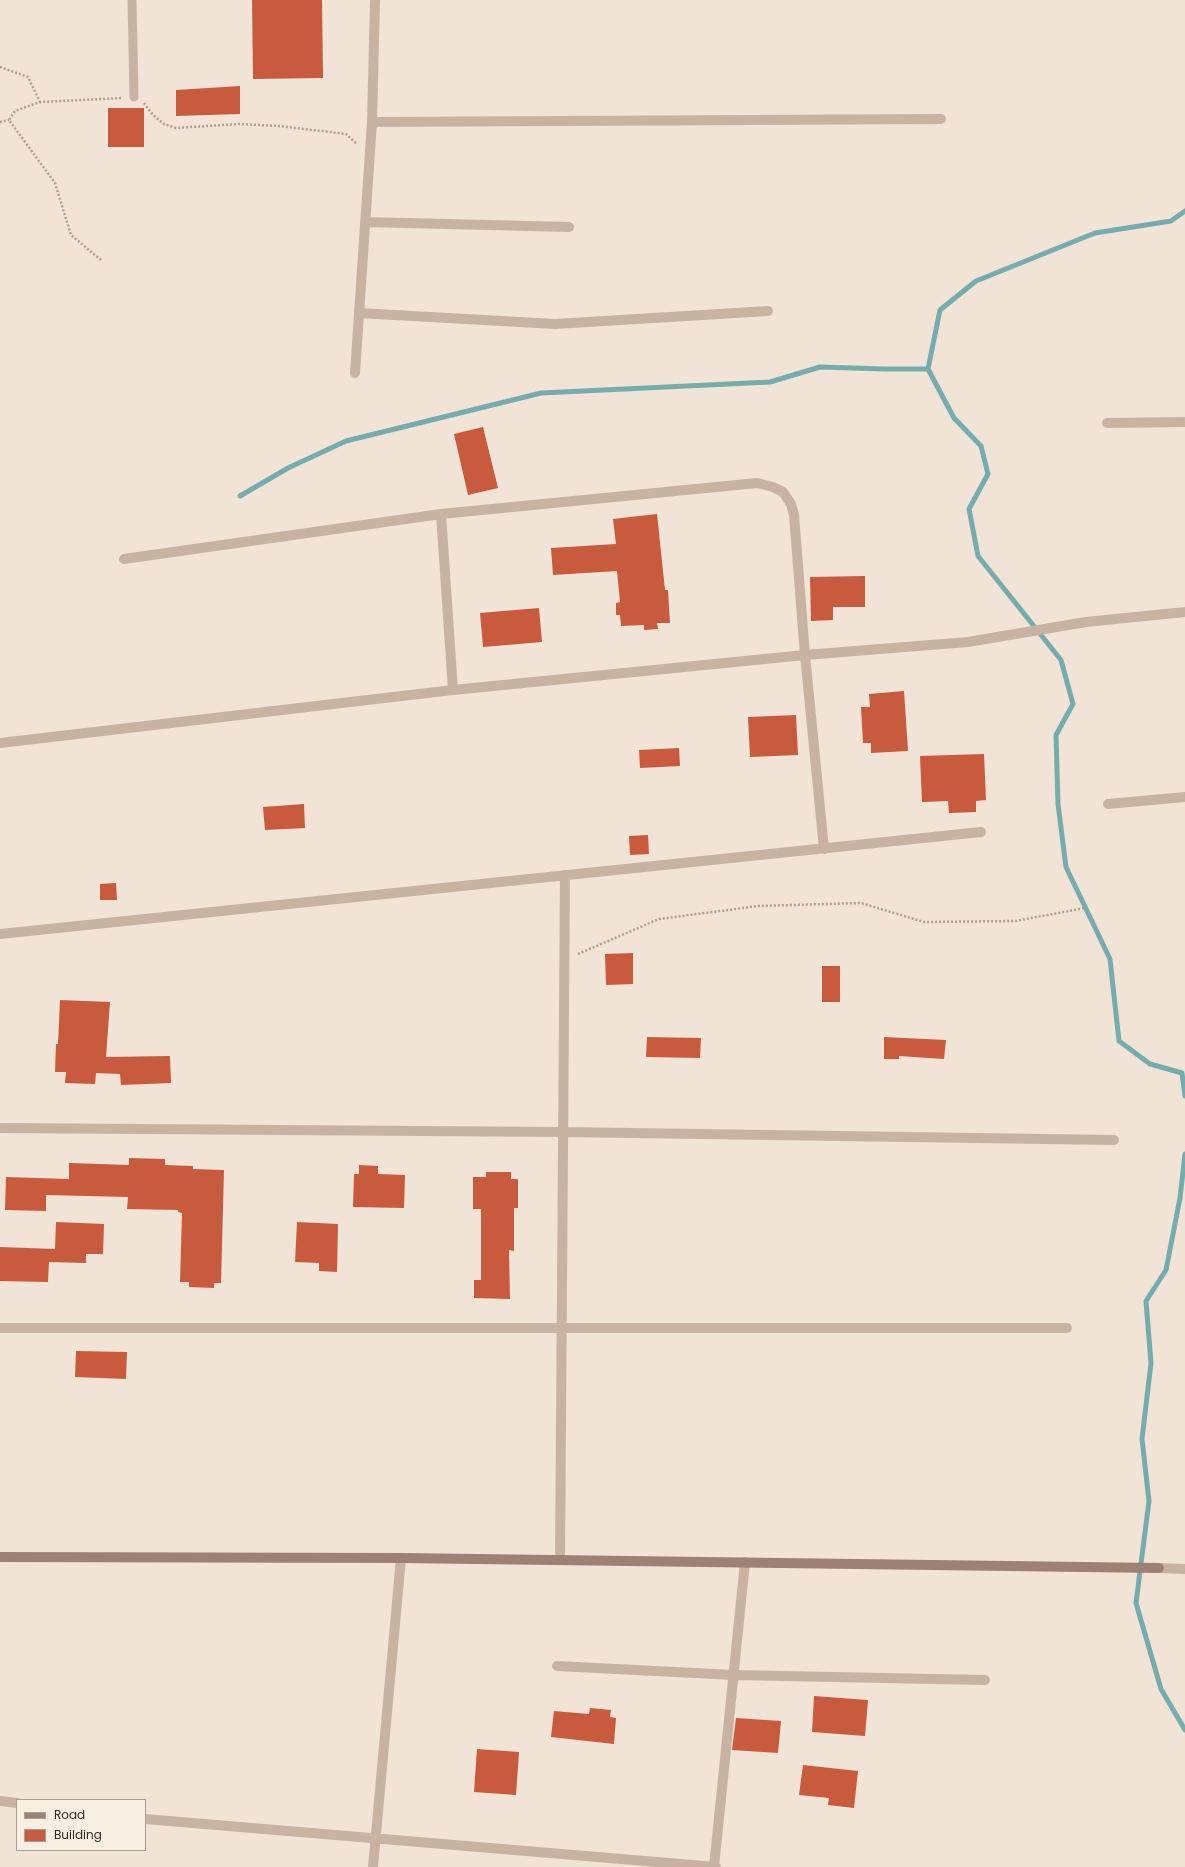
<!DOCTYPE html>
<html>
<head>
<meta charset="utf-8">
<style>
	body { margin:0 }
	#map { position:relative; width:1185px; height:1867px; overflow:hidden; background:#f1e3d6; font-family:Poppins,sans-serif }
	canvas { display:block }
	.legend { position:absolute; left:16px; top:1799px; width:130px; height:52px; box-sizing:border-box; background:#f9eee2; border:1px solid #aa9f96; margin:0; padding:5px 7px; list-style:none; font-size:12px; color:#332925 }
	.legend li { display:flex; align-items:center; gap:8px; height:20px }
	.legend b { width:20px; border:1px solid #aa9f96 }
</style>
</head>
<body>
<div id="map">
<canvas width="1185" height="1867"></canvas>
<ul class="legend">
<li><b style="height:5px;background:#9c8174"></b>Road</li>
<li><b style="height:11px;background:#c85b3d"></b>Building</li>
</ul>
</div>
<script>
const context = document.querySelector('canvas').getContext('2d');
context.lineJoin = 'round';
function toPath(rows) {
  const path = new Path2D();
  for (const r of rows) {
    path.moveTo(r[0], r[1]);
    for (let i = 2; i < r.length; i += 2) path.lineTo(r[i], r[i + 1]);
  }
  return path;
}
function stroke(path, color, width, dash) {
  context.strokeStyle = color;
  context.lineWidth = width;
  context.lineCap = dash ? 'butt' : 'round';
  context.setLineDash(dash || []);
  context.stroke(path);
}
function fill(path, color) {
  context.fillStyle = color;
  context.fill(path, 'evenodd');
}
stroke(toPath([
	[1185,211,1171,221,1095,233,976,281,940,310,928,369,954,418,981,446,988,474,969,509,978,556,1061,660,1073,704,1056,735,1058,804,1066,867,1110,959,1119,1041,1150,1064,1182,1073,1185,1096],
	[240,496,288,468,346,441,541,393,770,382,820,367,885,369,928,369],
	[1185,1154,1180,1198,1166,1270,1146,1301,1151,1363,1142,1439,1149,1501,1136,1603,1161,1689,1185,1730]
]), '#75adae', 5);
fill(toPath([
	[252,0,322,0,323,78,253,79],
	[240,86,240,114,176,116,176,90],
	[108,108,144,108,144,147,108,147],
	[483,427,498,488,468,495,454,434],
	[657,514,665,590,668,590,670,623,657,623,658,629,644,630,644,625,621,626,620,615,616,615,616,603,620,602,617,571,553,575,551,548,616,544,613,519],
	[865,576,865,607,833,607,833,620,811,621,810,577],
	[539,608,542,642,483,647,480,613],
	[904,691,908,751,871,753,871,743,863,743,861,707,870,707,869,694],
	[796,715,798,755,750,757,748,717],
	[679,748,680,766,640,768,639,750],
	[984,754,986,800,976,801,976,812,949,813,948,801,922,802,920,756],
	[304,804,305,828,265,830,263,807],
	[648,835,649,854,630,855,629,836],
	[116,883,117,900,100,900,100,884],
	[633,953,633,984,606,985,605,954],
	[822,966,840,966,840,1002,822,1002],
	[60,1000,110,1002,106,1057,170,1056,171,1083,121,1085,120,1074,96,1073,95,1084,65,1083,66,1072,55,1072,56,1044,58,1044],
	[647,1037,701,1038,700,1058,646,1057],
	[884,1037,946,1040,944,1059,899,1056,899,1059,884,1059],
	[129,1158,165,1159,165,1165,193,1166,193,1169,224,1170,221,1283,214,1283,214,1288,189,1287,189,1282,180,1282,182,1213,178,1212,178,1210,127,1209,128,1197,46,1195,46,1211,5,1210,6,1177,69,1179,69,1163,129,1165],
	[359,1165,378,1166,378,1174,405,1175,404,1208,353,1207,354,1174,359,1174],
	[486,1172,511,1172,511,1179,518,1179,518,1208,514,1208,514,1251,509,1250,510,1299,474,1298,474,1280,481,1280,481,1209,473,1209,473,1177,486,1177],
	[56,1222,104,1224,103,1254,86,1254,86,1263,49,1262,48,1282,0,1281,0,1247,55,1249],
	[297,1222,338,1224,337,1272,319,1271,319,1263,295,1262],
	[76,1351,127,1352,126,1379,75,1377],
	[814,1696,868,1700,865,1736,812,1732],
	[590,1708,611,1710,610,1717,616,1718,614,1744,551,1737,554,1711,589,1714],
	[736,1718,781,1721,778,1753,732,1750],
	[477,1749,519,1752,516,1795,474,1792],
	[803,1765,858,1771,854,1808,828,1805,829,1798,799,1795]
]), '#c85b3d');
stroke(toPath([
	[0,67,28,77,40,102],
	[144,103,153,115,164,124,176,128,239,124,279,126,346,134,357,144],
	[0,122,9,120],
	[101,260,71,235,55,183,9,120,15,111,40,102,122,98],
	[578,954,659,919,758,906,861,903,924,922,1015,921,1085,908]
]), '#b49d8d', 2.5, [2, 2]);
stroke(toPath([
	[132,0,134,97]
]), '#c8b3a2', 9);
stroke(toPath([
	[372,122,941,119],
	[365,222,569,227],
	[359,313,555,324,768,311],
	[355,373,372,122,375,0],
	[1107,423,1185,422],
	[441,514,453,690],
	[124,559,441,514,757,483,773,487,783,492,791,504,794,515,805,655,824,849],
	[0,743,453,690,805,655,968,642,1086,622,1185,612],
	[1108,804,1185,797],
	[0,934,981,832],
	[0,1128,563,1132,1114,1140],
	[0,1328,1067,1328],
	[560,1560,565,875],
	[1159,1568,1185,1569],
	[557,1666,734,1675,985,1680],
	[0,1801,17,1803],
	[145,1819,716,1867],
	[373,1867,401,1558],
	[714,1867,745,1562]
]), '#c8b3a2', 10);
stroke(toPath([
	[0,1557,401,1558,1159,1568]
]), '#9c8174', 10);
</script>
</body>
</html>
